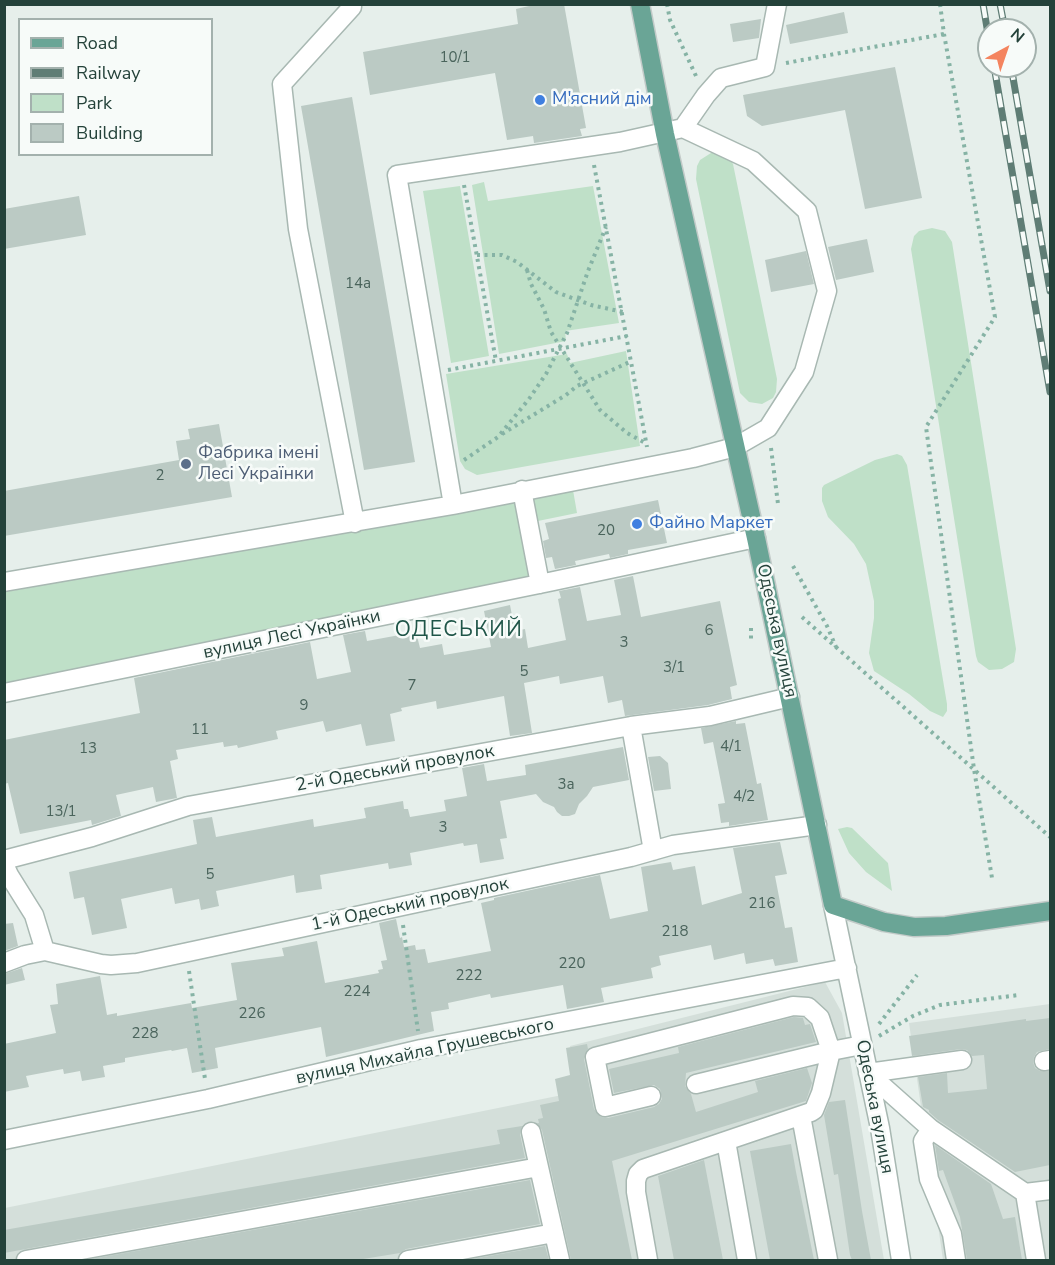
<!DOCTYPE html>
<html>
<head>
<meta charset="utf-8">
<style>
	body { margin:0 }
	#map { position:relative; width:1055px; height:1265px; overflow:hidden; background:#e6efeb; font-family:"Nunito Sans",sans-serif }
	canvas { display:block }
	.frame { position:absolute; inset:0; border:6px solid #24423a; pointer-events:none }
	.legend { position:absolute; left:18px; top:18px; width:195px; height:138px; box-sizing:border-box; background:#f7fbf9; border:2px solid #a3b1ad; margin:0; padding:8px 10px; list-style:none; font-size:18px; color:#24423a }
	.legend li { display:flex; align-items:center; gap:12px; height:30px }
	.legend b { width:30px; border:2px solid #a3b1ad }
	.north { position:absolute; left:977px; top:18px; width:60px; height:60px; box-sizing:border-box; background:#f7fbf9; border:2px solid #a3b1ad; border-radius:50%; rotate:40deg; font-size:16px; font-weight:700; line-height:24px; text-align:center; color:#24423a }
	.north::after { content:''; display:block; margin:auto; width:21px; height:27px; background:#f4845f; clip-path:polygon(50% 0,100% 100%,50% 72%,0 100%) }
</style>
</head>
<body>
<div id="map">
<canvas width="1055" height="1265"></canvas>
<div class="frame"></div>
<ul class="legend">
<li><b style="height:8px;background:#6aa596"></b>Road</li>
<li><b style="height:8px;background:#5f7d75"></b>Railway</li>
<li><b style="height:16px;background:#bfe0c8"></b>Park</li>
<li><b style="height:16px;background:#bbcac4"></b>Building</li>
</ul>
<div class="north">N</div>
</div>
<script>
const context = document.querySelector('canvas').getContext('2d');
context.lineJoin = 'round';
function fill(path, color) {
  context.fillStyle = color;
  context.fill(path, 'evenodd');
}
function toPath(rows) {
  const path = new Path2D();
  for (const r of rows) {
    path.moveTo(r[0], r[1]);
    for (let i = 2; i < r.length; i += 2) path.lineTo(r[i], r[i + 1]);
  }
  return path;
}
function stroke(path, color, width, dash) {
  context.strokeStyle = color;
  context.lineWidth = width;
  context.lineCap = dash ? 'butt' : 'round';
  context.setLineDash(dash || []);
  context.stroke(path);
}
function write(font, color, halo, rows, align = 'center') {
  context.font = font + ' "Nunito Sans",sans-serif';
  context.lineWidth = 5;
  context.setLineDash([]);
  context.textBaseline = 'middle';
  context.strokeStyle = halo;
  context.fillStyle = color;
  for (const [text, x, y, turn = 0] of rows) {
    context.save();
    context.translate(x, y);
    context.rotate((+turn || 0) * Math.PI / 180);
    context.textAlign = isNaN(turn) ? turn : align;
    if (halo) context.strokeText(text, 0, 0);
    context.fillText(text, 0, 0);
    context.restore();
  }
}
fill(toPath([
	[825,982,842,1013,884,1260,614,1260,570,1046],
	[1050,1004,1050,1260,943,1260,909,1023],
	[572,1093,607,1260,5,1260,5,1208]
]), '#d4dfda');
fill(toPath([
	[711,153,718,153,730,159,733,164,777,379,776,392,773,398,762,404,749,402,740,393,696,179,697,166,700,160],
	[484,182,488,201,593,186,619,323,565,331,566,341,499,354,472,185],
	[460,186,489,356,451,363,423,191],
	[932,228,945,231,952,242,1016,649,1014,662,1002,669,989,670,978,662,976,656,911,249,914,236,919,231],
	[626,351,640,446,477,475,465,469,460,461,446,374,567,354,570,363],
	[897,454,902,456,907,465,947,704,947,711,943,717,930,711,909,694,874,671,869,653,874,618,874,601,866,564,854,544,828,517,822,501,822,488,824,485,875,460],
	[573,490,577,513,533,522,528,499],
	[516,501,532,579,5,687,5,592],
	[847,827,852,828,888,863,892,891,866,872,849,853,838,829]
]), '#bfe0c8');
fill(toPath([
	[538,4,564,4,586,128,580,129,582,136,534,143,533,136,507,140,495,73,370,95,363,52,518,24,516,9],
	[844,12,848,33,790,44,786,25],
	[761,19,759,38,733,42,730,24],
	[895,67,922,198,865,209,845,110,762,126,747,116,743,95],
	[352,97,415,462,364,470,301,106],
	[79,196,86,235,4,249,4,209],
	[867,239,874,272,836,280,828,247],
	[806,251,814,284,771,292,765,260],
	[219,424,232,497,4,536,4,491,179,460,176,441,190,439,188,429],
	[658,500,667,543,628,550,628,554,610,558,609,554,575,561,576,565,555,569,552,557,546,558,543,541,549,539,545,523],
	[633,576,641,617,720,601,737,685,730,687,732,699,708,705,625,716,622,700,608,703,603,676,560,684,559,676,524,683,532,733,510,736,504,696,437,709,436,701,401,708,402,711,390,714,395,741,366,746,361,724,326,732,323,721,276,731,278,739,238,748,237,745,224,747,223,742,176,750,178,759,170,761,177,798,156,802,153,787,116,795,121,816,92,825,91,820,20,834,8,783,4,784,4,740,140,713,134,678,310,642,317,679,351,672,343,635,365,631,367,641,416,632,420,648,442,644,444,655,491,647,484,611,510,605,515,631,525,629,528,648,566,640,558,599,561,598,559,591,580,587,587,621,621,615,614,580],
	[736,721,736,724,745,723,757,784,761,783,768,820,729,826,729,822,721,823,718,804,725,803,713,742,704,744,701,728],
	[623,747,629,780,593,787,587,796,579,804,575,814,569,816,562,816,557,812,554,807,543,802,536,794,500,801,507,838,500,839,504,859,480,863,477,844,464,846,463,843,410,853,412,865,389,869,388,863,320,875,322,889,296,893,294,875,216,891,219,906,201,910,199,899,175,904,172,888,121,899,127,928,92,935,84,897,74,899,69,872,197,844,193,820,212,817,216,837,313,819,314,827,366,818,364,808,403,801,404,809,408,809,410,817,446,811,444,800,467,796,462,768,484,764,487,781,526,775,525,765],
	[660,756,668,763,671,789,654,791,648,757],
	[780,842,787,874,775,876,785,928,792,927,798,962,775,966,773,959,746,964,744,953,714,960,711,945,659,956,661,965,651,968,653,978,601,988,604,1002,567,1009,563,985,491,998,490,994,448,1003,449,1009,431,1012,434,1031,326,1057,321,1027,215,1048,218,1068,192,1073,187,1048,172,1051,171,1050,125,1058,125,1062,103,1066,105,1077,82,1081,80,1071,64,1074,63,1069,26,1076,29,1087,4,1092,4,1044,56,1033,50,1005,58,1004,56,984,100,976,107,1015,117,1013,117,1016,191,1003,192,1008,237,1000,231,963,284,956,282,948,317,941,325,983,379,973,378,970,383,969,381,961,387,960,379,923,396,919,400,938,402,937,404,947,415,945,416,950,425,949,428,963,491,951,481,903,494,900,494,898,600,875,610,919,648,911,641,867,671,862,673,870,695,866,702,905,742,893,733,848],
	[13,923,18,946,4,951,4,924],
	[22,968,25,980,4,985,4,974],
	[794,1017,803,1018,805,1025,810,1024,816,1042,686,1073,685,1086,691,1094,696,1112,758,1092,755,1081,807,1068,812,1083,806,1101,612,1161,632,1260,571,1260,542,1130,537,1123,539,1123,538,1119,543,1118,540,1105,559,1101,555,1079,570,1075,566,1048,587,1044,588,1049,584,1059,594,1109,601,1117,608,1118,654,1107,659,1104,662,1099,660,1089,654,1085,614,1093,609,1069,679,1053,678,1047],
	[1050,1018,1050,1049,1037,1052,1034,1057,1033,1062,1035,1068,1040,1071,1050,1071,1050,1165,1015,1172,938,1120,929,1112,929,1110,923,1107,918,1077,947,1073,948,1093,987,1089,984,1055,972,1056,967,1050,961,1049,912,1056,909,1036,1026,1019,1026,1021],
	[845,1100,862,1211,871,1260,852,1260,850,1255,838,1174,834,1175,824,1115,829,1102],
	[522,1126,520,1134,525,1158,4,1253,4,1230,500,1144,497,1130],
	[791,1144,796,1172,814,1260,770,1260,750,1151],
	[935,1145,991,1184,1003,1219,1015,1217,1022,1260,967,1260,960,1217,943,1170,939,1171],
	[704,1160,723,1260,674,1260,658,1176],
	[530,1180,540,1224,406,1249,400,1253,357,1260,86,1260],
	[545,1246,549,1260,467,1260]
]), '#bbcac4');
const minor = toPath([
	[352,7,282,84,298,229,355,523],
	[683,128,706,95,721,78,765,67,777,4],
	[522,490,540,584],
	[4,582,453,505,693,458,735,447,768,428,804,372,827,291,807,211,753,161,683,128,620,142,397,175,453,505],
	[4,693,549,582,756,538],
	[631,726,653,851],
	[4,860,92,837,188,806,631,726,710,716,790,697],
	[4,864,9,875,34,915,45,951],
	[833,905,880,1128,901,1260],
	[4,963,25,955,45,951,101,964,111,965,137,963,631,857,673,845,817,825],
	[1044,1061,1050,1060],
	[868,1073,931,1129,1025,1193,1036,1260],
	[868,1073,962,1060],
	[696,1084,831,1051,862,1045],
	[801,1116,828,1260],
	[931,1129,923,1141,929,1179,952,1234,956,1260],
	[531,1132,560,1260],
	[4,1140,208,1099,421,1049,847,968],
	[726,1141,747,1260],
	[1025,1193,1050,1190],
	[26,1260,539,1167],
	[408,1260,554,1233],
	[648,1260,636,1192,636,1181,638,1174,643,1169,811,1112,814,1110,821,1093,831,1051,820,1018,808,1007,793,1006,595,1057,605,1107,651,1096]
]);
const major = toPath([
	[640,4,665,134,756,538,833,905,884,922,914,927,946,926,1050,911]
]);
stroke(minor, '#a8b8b2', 21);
stroke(major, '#c2cac8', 21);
stroke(toPath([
	[667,4,670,20,696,76],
	[940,4,944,34,995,317,926,427,974,769,992,878],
	[786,63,944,34],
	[594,165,647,447],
	[464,185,496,361],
	[477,255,502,255,517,262,556,292,591,305,623,312],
	[527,270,531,284,544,309,551,332,600,410,627,433,647,444],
	[448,370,627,336],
	[502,434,566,395,577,386,632,361],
	[771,448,778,504],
	[464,460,498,437,529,399,546,374,567,333,588,271,606,227],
	[793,566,827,626,836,647],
	[802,617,1050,837],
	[751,628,751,639],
	[403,925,418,1031],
	[189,971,205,1079],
	[879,1024,917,975],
	[879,1036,913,1016,940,1005,1019,995]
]), '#86b3a5', 4, [3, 4.5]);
stroke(minor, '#fff', 18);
stroke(major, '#6aa596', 18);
const rail = toPath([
	[983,4,989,40],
	[1000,4,1005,30],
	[994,66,1050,392],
	[1011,66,1050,291]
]);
stroke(rail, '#5f7d75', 7);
stroke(rail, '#f7fbf9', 4.5, [14]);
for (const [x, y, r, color] of [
	[540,100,6,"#3f7fe0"],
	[186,464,6,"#5c6f8a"],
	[637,524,6,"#3f7fe0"]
]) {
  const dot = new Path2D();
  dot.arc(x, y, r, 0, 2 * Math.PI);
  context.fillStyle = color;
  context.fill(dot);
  stroke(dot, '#f7fbf9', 2);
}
write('15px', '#4a645c', null, [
	["10/1",455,58],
	["14а",358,284],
	["2",160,476],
	["20",606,531],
	["6",709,631],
	["3",624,643],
	["3/1",674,668],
	["5",524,672],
	["7",412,686],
	["9",304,706],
	["11",200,730],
	["4/1",731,747],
	["13",88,749],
	["3а",566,785],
	["4/2",744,797],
	["13/1",61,812],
	["3",443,828],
	["5",210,875],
	["216",762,904],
	["218",675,932],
	["220",572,964],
	["222",469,976],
	["224",357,992],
	["226",252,1014],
	["228",145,1034]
]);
write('18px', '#366cbe', '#f7fbf9', [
	["М'ясний дім",552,100],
	["Файно Маркет",649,524]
], 'left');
write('18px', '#4e5e75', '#f7fbf9', [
	["Фабрика імені",198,454],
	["Лесі Українки",198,475]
], 'left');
write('18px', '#24423a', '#f7fbf9', [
	["Одеська вулиця",776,631,78],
	["вулиця Лесі Українки",292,635,-12],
	["2-й Одеський провулок",395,769,-10],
	["1-й Одеський провулок",410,905,-12],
	["вулиця Михайла Грушевського",425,1052,-12],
	["Одеська вулиця",874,1107,79]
]);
context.letterSpacing = '1.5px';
write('21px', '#1f5548', '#f7fbf9', [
	["ОДЕСЬКИЙ",459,631]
]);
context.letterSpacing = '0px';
</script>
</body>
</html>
